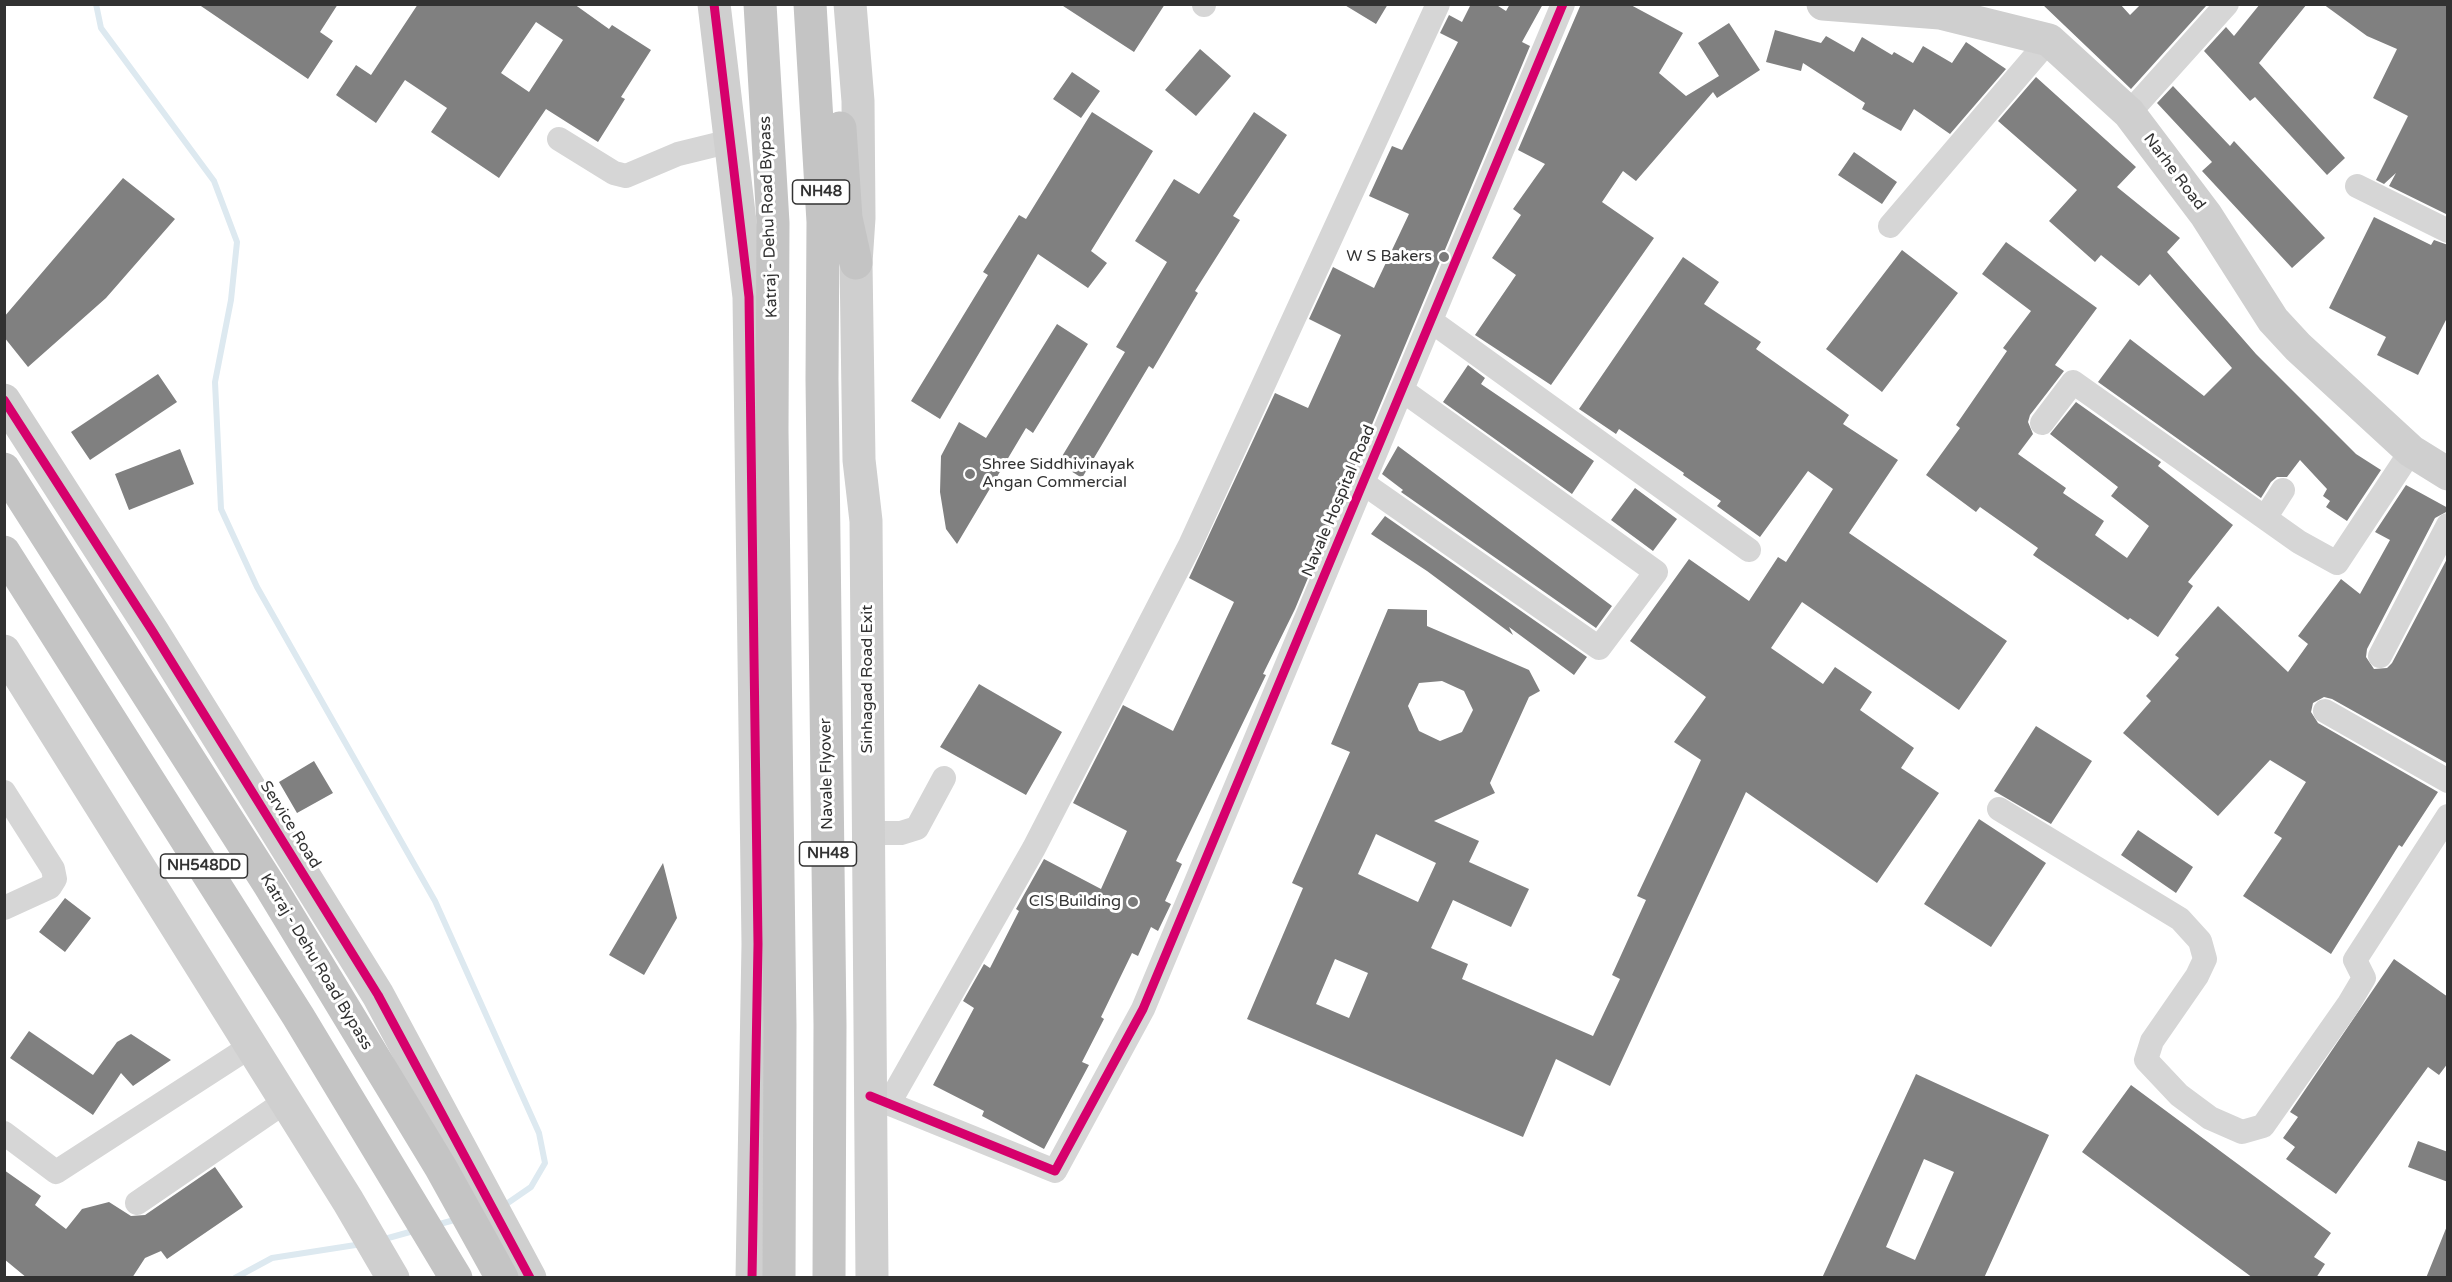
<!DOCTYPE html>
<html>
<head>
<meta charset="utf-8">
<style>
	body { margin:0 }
	#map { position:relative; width:2452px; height:1282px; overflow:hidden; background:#fff; font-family:"Varela Round",sans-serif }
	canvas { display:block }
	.frame { position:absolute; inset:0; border:6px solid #323232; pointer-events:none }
</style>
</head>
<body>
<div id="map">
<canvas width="2452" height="1282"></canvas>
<div class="frame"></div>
</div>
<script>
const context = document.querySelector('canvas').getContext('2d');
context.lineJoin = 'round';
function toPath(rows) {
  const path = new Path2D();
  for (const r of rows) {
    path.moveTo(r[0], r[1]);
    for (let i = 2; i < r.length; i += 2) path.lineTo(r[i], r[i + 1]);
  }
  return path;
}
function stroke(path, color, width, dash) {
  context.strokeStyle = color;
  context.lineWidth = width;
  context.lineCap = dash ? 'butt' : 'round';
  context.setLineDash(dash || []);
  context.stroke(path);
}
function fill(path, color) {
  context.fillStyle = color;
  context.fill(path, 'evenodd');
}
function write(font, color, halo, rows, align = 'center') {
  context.font = font + ' "Varela Round",sans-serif';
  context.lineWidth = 6;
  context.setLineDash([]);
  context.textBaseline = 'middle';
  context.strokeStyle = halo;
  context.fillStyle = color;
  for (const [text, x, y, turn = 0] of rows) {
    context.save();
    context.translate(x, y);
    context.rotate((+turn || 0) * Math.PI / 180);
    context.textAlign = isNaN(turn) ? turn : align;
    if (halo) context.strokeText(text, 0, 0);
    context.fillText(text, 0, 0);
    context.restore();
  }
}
stroke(toPath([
	[96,4,101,28,214,181,237,242,231,300,215,382,221,509,257,587,435,901,539,1133,545,1163,531,1187,502,1207],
	[436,1225,458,1219],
	[381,1240,417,1230],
	[235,1278,272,1258,362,1244]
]), '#dde9f0', 6);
fill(toPath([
	[198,4,338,4,320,32,333,41,308,79],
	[418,4,574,4,609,29,612,25,651,50,621,97,625,99,598,142,546,109,499,178,431,132,447,108,405,80,376,123,336,95,356,65,371,75],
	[536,22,563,40,529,92,501,73],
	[1060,4,1165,4,1134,52],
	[1343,4,1388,4,1376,24],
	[1471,4,1495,4,1506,11,1510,4,1543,4,1522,42,1530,46,1295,609,1263,674,1266,675,1176,861,1182,864,1165,901,1171,904,1158,931,1151,927,1138,956,1132,953,1101,1017,1104,1019,1082,1062,1089,1065,1044,1149,982,1116,984,1111,933,1085,974,1008,963,1001,984,964,990,968,1019,911,1016,909,1044,859,1101,889,1127,831,1073,803,1123,705,1173,731,1234,602,1189,578,1275,393,1308,408,1341,335,1309,319,1333,267,1374,288,1409,214,1369,196,1392,146,1402,150,1458,42,1440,33,1449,15,1462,22],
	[1581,4,1629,4,1683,33,1659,73,1686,96,1719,76,1698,43,1729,23,1760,70,1717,98,1713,92,1636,181,1623,171,1602,202,1654,238,1551,385,1475,335,1516,275,1492,258,1521,215,1513,209,1545,164,1518,150],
	[2042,4,2120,4,2130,15,2141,4,2206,6,2131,89],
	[2260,4,2307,4,2259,63,2345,158,2327,175,2255,97,2250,101,2204,51,2226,27,2234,36],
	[2323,4,2448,4,2448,215,2389,186,2396,173,2384,184,2376,180,2408,116,2373,98,2397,49,2367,36],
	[1775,30,1821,43,1826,36,1854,52,1862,37,1892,55,1894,52,1913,63,1923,46,1952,63,1966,42,2006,69,1950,134,1914,109,1901,131,1862,109,1865,103,1803,63,1801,71,1766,62],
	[1200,49,1231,76,1196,116,1165,90],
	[1072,72,1100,91,1081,118,1053,99],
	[2036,77,2136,167,2117,187,2180,238,2167,252,2256,354,2356,454,2381,470,2347,521,2326,507,2330,501,2323,496,2327,489,2300,460,2287,477,2277,477,2271,482,2261,498,2098,382,2130,339,2204,396,2232,368,2150,274,2139,286,2101,255,2095,262,2049,221,2077,190,1998,121],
	[2173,86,2230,146,2234,141,2325,238,2292,268,2202,171,2212,162,2157,103],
	[1092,112,1153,151,1091,251,1107,263,1088,288,1038,254,940,419,911,401,988,275,983,272,1019,215,1026,219],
	[1254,112,1287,135,1233,216,1240,220,1195,291,1198,293,1153,369,1149,366,1082,478,1058,463,1125,352,1116,347,1167,262,1135,241,1174,179,1199,194],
	[1854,152,1897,182,1882,204,1838,175],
	[123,178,175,219,106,298,28,367,4,337,4,317],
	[2374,217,2431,245,2434,240,2448,245,2448,316,2418,375,2377,355,2386,337,2329,308],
	[2006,242,2097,308,2055,365,2064,371,2030,415,2028,422,2033,434,2018,454,2066,488,2063,493,2104,521,2095,535,2127,558,2149,526,2111,496,2118,487,2050,434,2076,402,2161,462,2158,466,2233,525,2188,582,2193,586,2158,637,2130,618,2128,620,2033,555,2038,548,1980,507,1976,512,1926,475,1960,428,1956,425,2007,351,2003,348,2031,311,1982,274],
	[1902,250,1958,293,1882,392,1826,349],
	[1683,257,1719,282,1704,304,1761,342,1756,349,1849,415,1843,424,1898,460,1849,533,2007,641,1959,710,1802,602,1771,648,1823,684,1835,667,1872,692,1860,710,1914,748,1901,768,1939,793,1877,883,1746,792,1610,1086,1556,1059,1523,1137,1247,1019,1303,888,1292,883,1350,752,1331,744,1388,609,1427,610,1427,626,1529,670,1540,691,1529,697,1490,783,1495,793,1434,821,1479,841,1469,862,1529,889,1511,927,1453,900,1431,948,1468,964,1462,979,1593,1036,1620,979,1612,975,1646,900,1637,896,1701,760,1674,742,1706,697,1630,641,1689,559,1749,601,1778,557,1786,562,1833,489,1808,471,1760,537,1717,506,1721,501,1683,475,1684,473,1619,429,1616,434,1579,409],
	[1442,681,1464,691,1473,710,1462,732,1440,741,1419,731,1408,706,1419,683],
	[1376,834,1436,863,1418,902,1358,874],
	[1335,959,1368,973,1349,1018,1316,1004],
	[1057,324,1088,344,1033,433,1026,428,957,544,946,529,940,492,941,456,959,422,986,438],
	[1468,365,1485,378,1481,384,1594,461,1572,494,1443,402],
	[158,374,177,402,90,460,71,432],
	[1398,446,1612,606,1596,628,1401,492,1403,490,1382,474],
	[180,449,194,484,129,510,115,474],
	[2406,485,2448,508,2448,511,2435,518,2367,649,2366,657,2374,669,2387,668,2392,663,2448,557,2448,764,2332,699,2324,697,2313,703,2311,712,2318,723,2438,792,2402,847,2399,845,2331,954,2243,896,2282,838,2274,833,2306,782,2270,760,2218,816,2123,733,2151,701,2146,696,2179,658,2175,655,2218,606,2288,672,2308,644,2298,636,2341,579,2360,594,2390,540,2375,532],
	[1635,488,1677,519,1653,551,1611,520],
	[1385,516,1587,657,1574,675,1509,627,1513,635,1427,571,1371,534],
	[979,684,1062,732,1026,795,940,747],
	[2036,726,2092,761,2051,824,1994,791],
	[314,761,333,793,297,813,279,782],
	[1979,819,2046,863,1991,947,1924,904],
	[2138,830,2193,867,2176,893,2121,855],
	[663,863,677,918,644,975,609,955],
	[65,898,91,918,65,952,39,932],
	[2394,959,2448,997,2448,1063,2439,1075,2428,1067,2336,1194,2286,1159,2295,1147,2283,1138,2298,1117,2290,1112],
	[29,1031,93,1075,117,1042,131,1034,171,1060,133,1086,121,1073,93,1115,10,1058],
	[1916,1074,2049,1135,1984,1278,1822,1278],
	[1924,1159,1954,1172,1915,1260,1886,1247],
	[2131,1085,2331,1233,2314,1257,2325,1264,2316,1278,2253,1278,2082,1152],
	[2418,1141,2448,1152,2448,1182,2408,1167],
	[215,1167,243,1207,167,1259,161,1251,145,1258,132,1278,27,1278,4,1259,4,1170,41,1196,35,1205,66,1229,82,1209,109,1202,131,1216,145,1215],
	[2447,1226,2448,1278,2426,1278]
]), '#808080');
stroke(toPath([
	[1204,5,1204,4],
	[2129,113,2227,4],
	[559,139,614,173,626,176,678,154,731,141],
	[2357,186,2448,231],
	[1890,226,2049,40],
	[1431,321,1749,550],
	[2042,423,2073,382,2299,542,2337,563,2411,451],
	[1363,483,1599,648,1656,572,1402,390],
	[2265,518,2283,490],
	[2380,656,2448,525],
	[2325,711,2448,781],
	[4,792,53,869,55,879,50,887,4,908],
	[1999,809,2180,919,2200,941,2205,959,2197,976,2152,1041,2146,1060,2179,1095,2210,1118,2242,1132,2263,1126,2348,1005,2364,978,2355,960,2448,816],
	[868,833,901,833,917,828,944,778],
	[870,1096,1055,1171,1143,1009,1563,4],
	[889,1103,1034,848,1190,545,1438,4],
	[4,1133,56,1172,251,1046],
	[137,1203,286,1101]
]), '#d6d6d6', 24);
stroke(toPath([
	[714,4,749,297,758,944,752,1278],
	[850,4,858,101,859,218,856,263,859,460,866,521,872,1278],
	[1823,4,1940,13,2049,40,2129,113,2206,215,2273,320,2298,347,2411,451,2448,474],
	[4,400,153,632,378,995,530,1278],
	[4,651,348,1201,393,1278]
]), '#cfcfcf', 33);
stroke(toPath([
	[760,4,773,223,772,430,780,1025,779,1278],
	[810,4,823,222,822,379,830,1025,829,1278],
	[840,128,846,218,856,263],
	[4,469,270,886,441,1168,502,1278],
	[4,552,298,1016,456,1278]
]), '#c4c4c4', 33);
stroke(toPath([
	[714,4,749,297,758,944,752,1278],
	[4,400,153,632,378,995,530,1278],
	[870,1096,1055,1171,1143,1009,1563,4]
]), '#d6006c', 9);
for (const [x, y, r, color] of [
	[1444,257,6,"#7a7a7a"],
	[970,474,6,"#7a7a7a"],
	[1133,902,6,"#7a7a7a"]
]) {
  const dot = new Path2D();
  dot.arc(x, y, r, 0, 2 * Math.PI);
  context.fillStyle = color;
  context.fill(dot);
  stroke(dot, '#fff', 2);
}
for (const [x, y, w] of [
	[821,192,57],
	[828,854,57],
	[204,866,87]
]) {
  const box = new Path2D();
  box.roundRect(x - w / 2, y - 12, w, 24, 4.5);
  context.fillStyle = '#fff';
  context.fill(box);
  stroke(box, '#323232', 1.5);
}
write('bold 15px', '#323232', null, [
	["NH48",821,192],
	["NH48",828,854],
	["NH548DD",204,866]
]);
write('16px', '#323232', '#fff', [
	["Narhe Road",2174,172,53],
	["Katraj - Dehu Road Bypass",769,217,-92],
	["Navale Hospital Road",1339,501,-67],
	["Sinhagad Road Exit",868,679,-90],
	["Navale Flyover",827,774,-91],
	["Service Road",290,825,58],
	["Katraj - Dehu Road Bypass",316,962,59]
]);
write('16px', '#323232', '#fff', [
	["W S Bakers",1432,257],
	["Shree Siddhivinayak",982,465,"left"],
	["Angan Commercial",982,483,"left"],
	["CIS Building",1121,902]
], 'right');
</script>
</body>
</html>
